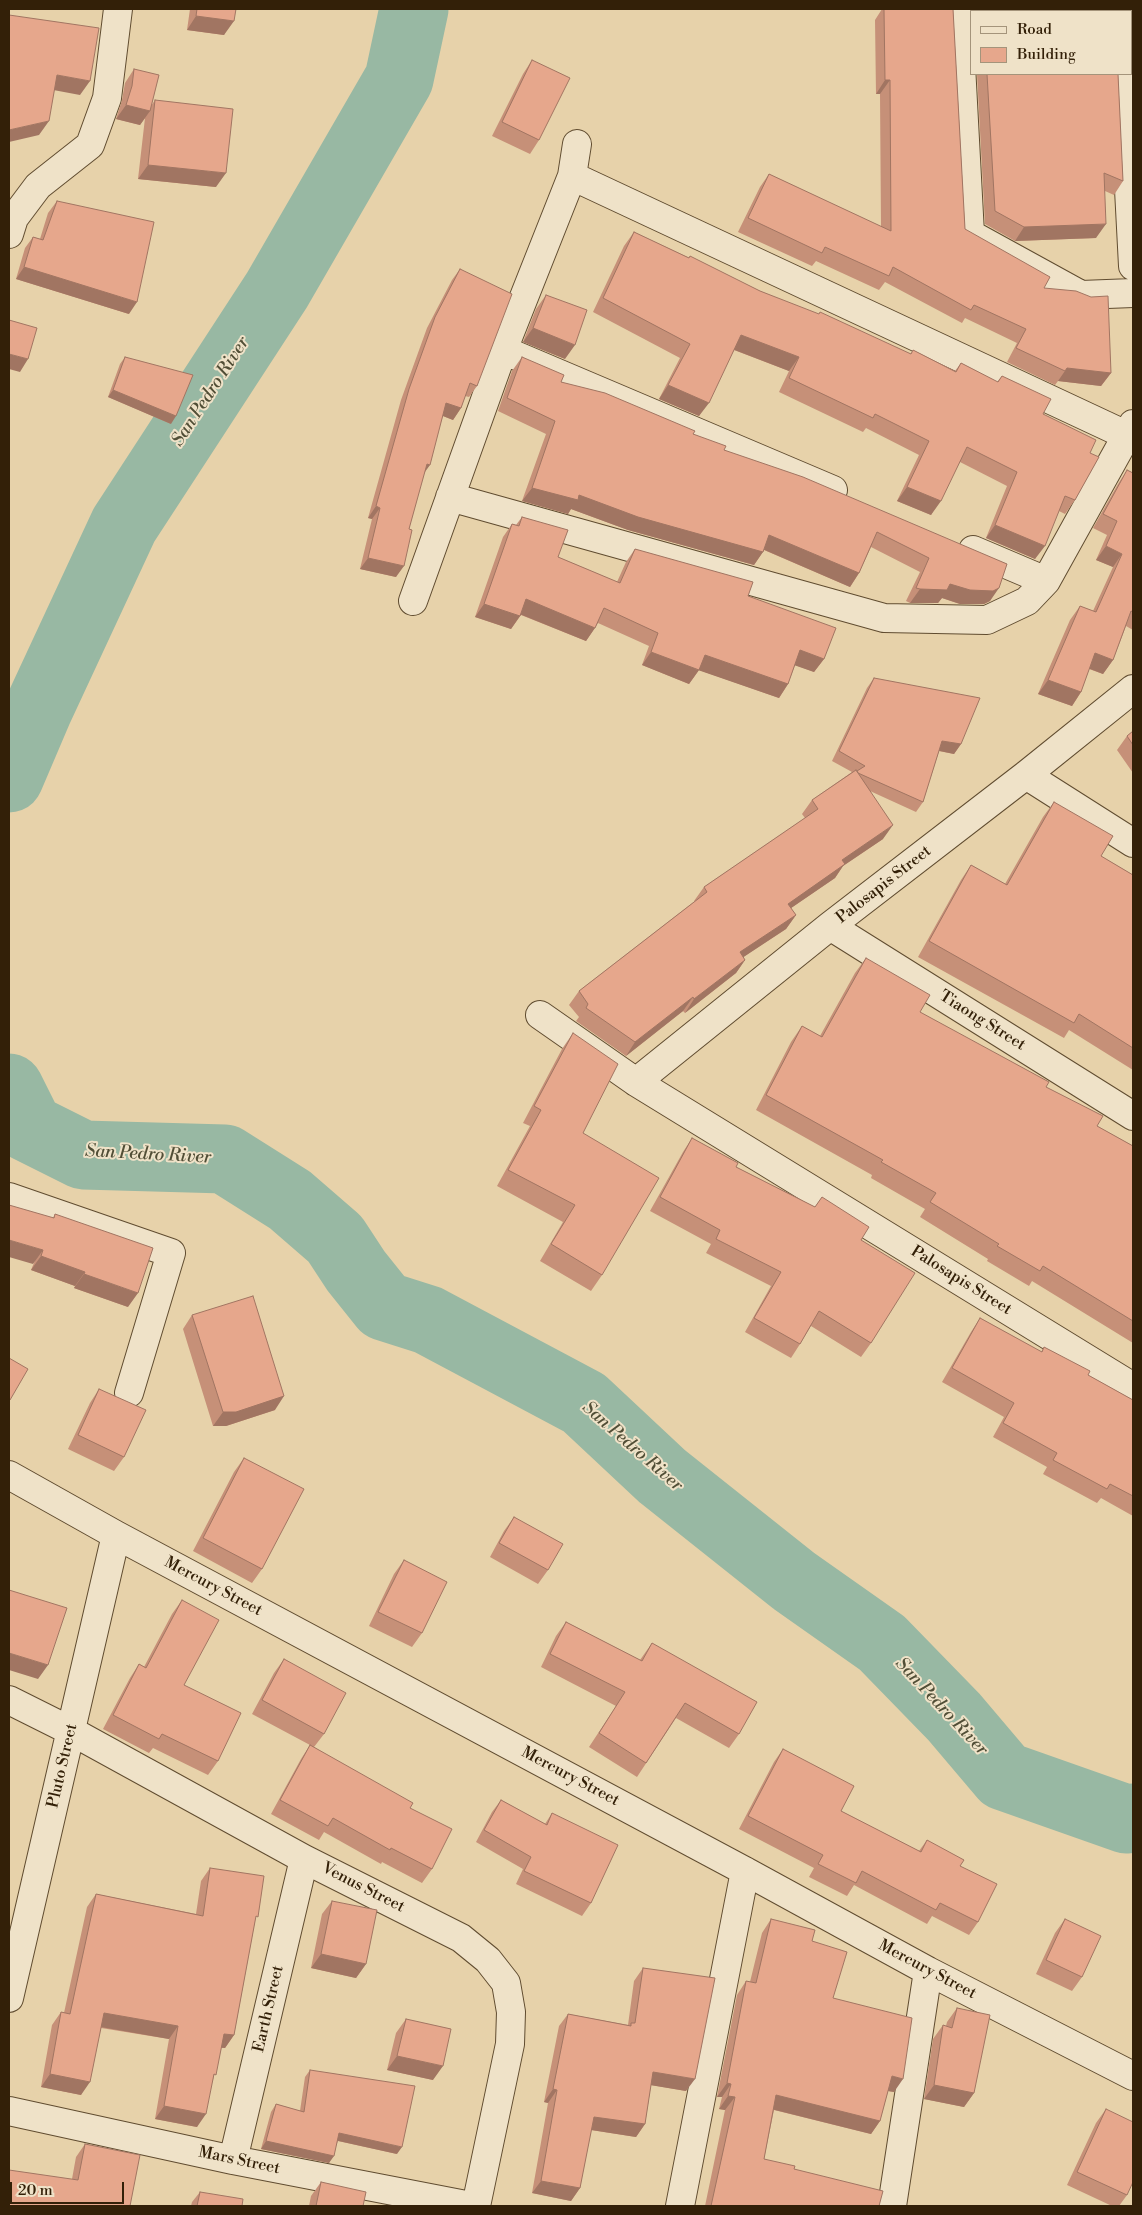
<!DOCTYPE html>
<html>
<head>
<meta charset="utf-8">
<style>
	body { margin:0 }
	#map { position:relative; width:1142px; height:2215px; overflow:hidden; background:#e7d2aa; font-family:"Libre Bodoni",serif }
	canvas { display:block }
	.frame { position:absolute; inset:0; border:10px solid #332008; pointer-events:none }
	.legend { position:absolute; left:970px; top:10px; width:162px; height:65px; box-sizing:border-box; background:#efe2c8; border:1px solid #a4947b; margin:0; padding:6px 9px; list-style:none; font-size:15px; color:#332008 }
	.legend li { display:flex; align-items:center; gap:10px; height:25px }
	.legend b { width:25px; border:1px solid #a4947b }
	.scale { position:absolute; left:10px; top:2182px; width:114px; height:22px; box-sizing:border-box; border:2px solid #332008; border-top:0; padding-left:6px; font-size:15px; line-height:18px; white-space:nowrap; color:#332008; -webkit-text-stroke:4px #efe2c8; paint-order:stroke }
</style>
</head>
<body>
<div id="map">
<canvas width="1142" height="2215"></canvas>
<div class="frame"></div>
<ul class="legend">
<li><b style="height:6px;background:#efe2c8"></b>Road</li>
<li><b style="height:14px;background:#e6a78c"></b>Building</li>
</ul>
<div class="scale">20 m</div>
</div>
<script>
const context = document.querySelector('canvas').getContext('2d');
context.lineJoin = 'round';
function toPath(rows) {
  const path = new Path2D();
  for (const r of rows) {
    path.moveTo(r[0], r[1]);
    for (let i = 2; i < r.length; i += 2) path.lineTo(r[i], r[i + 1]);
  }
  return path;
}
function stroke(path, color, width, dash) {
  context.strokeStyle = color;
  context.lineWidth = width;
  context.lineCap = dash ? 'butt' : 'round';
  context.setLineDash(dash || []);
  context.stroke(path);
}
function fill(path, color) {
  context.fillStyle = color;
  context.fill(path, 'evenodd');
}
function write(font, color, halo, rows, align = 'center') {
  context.font = font + ' "Libre Bodoni",serif';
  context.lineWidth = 4;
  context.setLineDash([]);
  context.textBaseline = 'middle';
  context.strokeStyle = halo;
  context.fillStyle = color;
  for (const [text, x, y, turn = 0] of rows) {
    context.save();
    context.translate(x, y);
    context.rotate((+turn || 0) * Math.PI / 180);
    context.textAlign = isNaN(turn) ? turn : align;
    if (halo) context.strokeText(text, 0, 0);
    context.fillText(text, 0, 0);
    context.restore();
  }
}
stroke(toPath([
	[9,778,38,710,124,525,277,290,399,79,414,9],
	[9,1088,29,1128,83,1155,225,1159,290,1200,335,1239,356,1271,384,1306,428,1320,584,1403,662,1476,794,1581,882,1643,954,1717,1004,1776,1126,1819,1133,1818]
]), '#98b8a3', 69);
const minor = toPath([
	[958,9,970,234,1081,295,1133,293],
	[1119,9,1119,11],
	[1123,74,1133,266],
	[572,176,1126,435],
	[9,234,14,218,38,186,90,145,107,98,118,9],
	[503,350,833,490],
	[450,497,884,618,987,620,1027,601,1046,581,1133,424],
	[973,550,1046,581],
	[413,601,503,350,572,176,577,144],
	[1026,775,1133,843],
	[830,926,1133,1116],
	[540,1015,636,1082,1133,1387],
	[636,1082,830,926,1026,775,1133,689],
	[9,1197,171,1253,129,1393],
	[9,1475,116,1535,745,1871,928,1971,1133,2076],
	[9,1700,71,1731,304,1859,461,1938,488,1960,506,1983,511,2012,510,2044,476,2206],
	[9,1998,116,1535],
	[9,2111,233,2160,471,2206],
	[233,2160,304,1859],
	[680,2206,745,1871],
	[892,2206,928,1971]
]);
stroke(minor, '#604c30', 30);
stroke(minor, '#efe2c8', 28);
fill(toPath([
	[190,9,236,9,224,35,187,30],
	[882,9,953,9,965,229,1044,288,1111,373,1101,386,1058,381,1055,385,1007,362,1017,343,965,318,962,323,885,282,879,290,816,261,812,266,738,232,760,187,769,174,881,227,880,94,876,94,875,20],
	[974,9,1109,9,1109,11,974,11],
	[1131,16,1133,16,1133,63,1131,61],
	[532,60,539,140,530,154,492,136,523,74],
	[134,69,151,106,155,100,216,187,138,179,145,118,140,125,116,119,122,100,125,83],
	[977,74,1118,74,1123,181,1114,195,1105,191,1096,238,1015,241,985,224],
	[57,201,129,314,16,279,25,248,33,237,40,239,48,213],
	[634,232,760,291,911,354,913,350,955,371,961,363,997,382,1002,376,1043,414,1090,453,1075,500,1065,514,1059,511,1035,559,986,538,1007,486,960,462,931,515,897,501,919,455,866,428,863,432,779,392,789,371,734,350,699,416,659,399,680,358,593,312,624,246],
	[460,269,477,386,469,397,465,396,461,408,453,420,443,416,424,473,396,577,360,569,372,519,368,518,401,400,427,328,452,280],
	[546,295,565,359,523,342,536,309],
	[125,357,171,424,108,397,120,364],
	[522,357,561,382,693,434,724,450,1007,564,990,601,984,604,960,604,942,598,938,603,910,603,906,601,920,572,871,547,859,573,850,587,764,550,754,565,628,530,571,509,568,514,522,501,546,434,498,411,512,371],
	[1127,470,1133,473,1133,630,1126,626,1113,660,1103,674,1089,669,1081,692,1072,706,1038,694,1070,620,1080,606,1093,611,1113,567,1096,560,1107,535,1093,528,1118,484],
	[522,517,558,557,617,582,626,562,635,549,748,596,824,659,814,672,795,665,788,684,779,698,699,670,689,684,642,665,649,646,598,623,586,641,521,615,511,629,475,617,503,537,512,524,516,525],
	[874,678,961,744,954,754,939,751,923,802,916,812,870,791,883,839,843,866,835,878,791,908,796,915,786,929,743,957,745,960,736,973,685,1013,683,1011,626,1056,576,1021,579,1017,569,1005,579,991,695,901,694,901,704,887,805,818,802,814,812,800,852,772,832,761,867,688],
	[1133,731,1133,773,1117,750,1127,736],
	[1054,802,1101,856,1133,875,1133,1070,1069,1030,1064,1038,918,957,961,880,971,865,1005,884,1043,817],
	[866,958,920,1012,1046,1087,1097,1126,1133,1146,1133,1343,1032,1281,1029,1286,987,1261,988,1259,920,1217,925,1209,871,1178,872,1175,756,1110,791,1042,802,1026,820,1036,855,973],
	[573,1033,583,1133,602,1275,591,1291,540,1261,563,1222,497,1186,530,1126,523,1123,562,1049],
	[692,1138,736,1167,815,1207,822,1197,861,1240,871,1343,861,1357,811,1326,800,1344,791,1358,745,1332,771,1286,706,1253,711,1244,650,1211,683,1152],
	[55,1214,128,1307,74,1288,75,1286,31,1270,53,1218],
	[192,1315,275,1410,226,1426,213,1426,183,1329],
	[980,1318,1041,1352,1044,1347,1088,1375,1133,1400,1133,1516,1101,1498,1097,1503,1043,1474,1047,1467,993,1437,1004,1417,942,1382,971,1332],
	[99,1389,124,1457,114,1471,68,1449,90,1403],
	[244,1458,262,1569,252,1583,193,1551,234,1472],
	[514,1517,548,1570,538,1584,490,1557,504,1531],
	[404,1560,422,1633,412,1647,369,1626,394,1574],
	[182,1600,184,1685,218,1761,208,1775,153,1748,149,1753,103,1729,130,1678,139,1664,144,1667,172,1614],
	[566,1622,640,1660,652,1643,739,1734,729,1748,676,1718,637,1777,589,1747,616,1706,541,1667,556,1636],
	[284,1659,324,1734,314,1747,410,1808,432,1869,422,1883,382,1862,381,1864,324,1832,319,1840,271,1814,301,1759,310,1745,252,1714,274,1673],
	[783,1749,841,1811,919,1851,927,1840,960,1866,978,1922,969,1935,932,1916,927,1924,854,1885,847,1896,809,1877,814,1868,739,1829,774,1762],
	[501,1800,545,1824,552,1813,591,1903,582,1916,516,1884,523,1869,476,1842,492,1812],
	[210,1868,255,1921,234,2035,225,2048,221,2048,213,2080,197,2127,155,2119,169,2039,101,2028,81,2095,41,2087,52,2025,61,2012,64,2013,87,1907,96,1894,196,1914,201,1881],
	[332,1901,366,1964,356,1978,311,1968,322,1914],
	[771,1919,812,1941,833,1998,894,2092,888,2091,880,2121,871,2134,774,2110,764,2159,794,2169,879,2206,705,2206,725,2110,719,2109,722,2097,717,2097,737,1995,746,1981,750,1982,762,1933],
	[1065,1919,1082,1977,1072,1991,1036,1974,1055,1933],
	[643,1968,686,2091,651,2085,645,2124,636,2137,591,2130,580,2188,571,2201,532,2193,548,2103,544,2102,559,2026,568,2014,628,2025,634,1981],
	[957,2008,974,2093,964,2107,924,2099,933,2039,943,2025,946,2026,947,2022],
	[406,2019,433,2080,387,2070,396,2033],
	[310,2070,397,2154,338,2141,329,2163,261,2149,271,2112,276,2104,300,2111,305,2077],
	[1106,2109,1127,2195,1119,2206,1112,2206,1067,2185,1096,2123],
	[85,2144,130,2206,72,2179,76,2157],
	[321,2182,363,2206,309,2206,311,2196],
	[200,2192,242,2206,191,2206,192,2202]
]), '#c69078');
fill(toPath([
	[196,16,234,21,224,35,187,30],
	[1131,45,1133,45,1133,56,1131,60],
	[57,75,90,81,80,95,48,89],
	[885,80,890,80,880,94,876,94],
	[126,105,150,111,140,125,116,119],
	[49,121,39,135,9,142,9,130],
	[148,165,226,173,216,187,138,179],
	[1106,224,1096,238,1015,241,1024,227],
	[24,267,137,302,129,314,16,279],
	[533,328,575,345,565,359,523,342],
	[741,335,799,357,789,371,732,349],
	[9,354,28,359,20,372,9,369],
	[1067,368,1111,373,1101,386,1058,381],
	[668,385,709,403,699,416,659,399],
	[113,390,176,416,171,424,108,397],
	[446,403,461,408,453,420,438,414],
	[427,464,430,465,422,476],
	[907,487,941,501,931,515,897,501],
	[532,488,579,495,763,552,754,565,628,530,571,509,568,514,522,501],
	[376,506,380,508,372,519,368,518],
	[995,525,1045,546,1035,559,986,538],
	[769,535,859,573,850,587,760,548],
	[1106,546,1122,554,1113,567,1096,560],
	[368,558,404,566,396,577,360,569],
	[950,584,999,588,990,601,984,604,960,604,942,598,938,603,910,603,920,589],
	[526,599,595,628,586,641,517,613],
	[484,604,520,616,511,629,475,617],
	[800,650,824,659,814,672,791,664],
	[651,652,699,670,689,684,642,665],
	[1095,653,1113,660,1103,674,1085,667],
	[705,655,788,684,779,698,695,669],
	[1048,680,1081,692,1072,706,1038,694],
	[942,741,961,744,954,754,935,750],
	[893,825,883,839,843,866,835,878,778,917,788,904,842,860],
	[796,915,786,929,730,966,740,952],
	[745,960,736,973,685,1013,694,999],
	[693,997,683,1011,626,1056,635,1042],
	[9,1240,43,1250,33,1264,9,1257],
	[41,1256,85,1272,75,1286,31,1270],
	[84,1274,138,1293,128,1307,74,1288],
	[284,1396,275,1410,226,1426,213,1426,223,1412],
	[9,1653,48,1665,38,1679,9,1670],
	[321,1954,366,1964,356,1978,311,1968],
	[104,2013,178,2026,169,2039,95,2026],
	[224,2034,234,2035,225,2048,215,2047],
	[397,2056,443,2066,433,2080,387,2070],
	[653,2072,695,2079,686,2091,644,2084],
	[50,2074,90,2082,81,2095,41,2087],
	[892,2076,903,2079,894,2092,882,2090],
	[727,2083,731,2084,722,2097,717,2097],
	[934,2085,974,2093,964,2107,924,2099],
	[553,2089,557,2090,548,2103,544,2102],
	[776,2095,880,2121,871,2134,767,2108],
	[728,2096,735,2097,725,2110,719,2109],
	[164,2106,206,2114,197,2127,155,2119],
	[594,2117,645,2124,636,2137,585,2129],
	[339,2133,402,2147,397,2154,334,2140],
	[266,2141,334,2156,329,2163,261,2149],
	[541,2181,580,2188,571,2201,532,2193]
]), '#a17562');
const building = toPath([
	[197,9,236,9,234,21,196,16,197,9],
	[884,9,953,9,965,229,1050,277,1044,288,1076,291,1091,297,1108,296,1111,373,1067,368,1065,371,1016,348,1026,329,974,305,971,310,893,267,889,276,825,247,822,253,748,218,769,174,891,231,890,80,885,80,884,9],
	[984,9,1109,9,1109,11,984,11,984,9],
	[9,15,99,28,90,81,57,75,49,121,9,130,9,15],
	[1131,16,1133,16,1133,45,1131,45,1131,16],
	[532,60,570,78,539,140,502,122,532,60],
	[134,69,159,75,150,111,126,105,132,86,134,69],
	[987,74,1118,74,1123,181,1104,173,1106,224,1024,227,995,211,987,74],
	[155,100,233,109,226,173,148,165,155,100],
	[57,201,154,222,137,302,24,267,33,237,43,240,57,201],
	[634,232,689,258,690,256,760,291,819,314,820,312,911,354,913,350,956,372,961,363,998,382,1002,376,1051,399,1043,414,1096,440,1090,453,1099,457,1075,500,1065,496,1045,546,995,525,1017,472,967,447,941,501,907,487,929,441,875,414,873,418,789,378,799,357,741,335,709,403,668,385,690,344,603,298,634,232],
	[460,269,512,294,477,386,470,383,461,408,446,403,430,465,427,464,409,529,412,530,404,566,368,558,380,508,376,506,409,389,435,317,460,269],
	[546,295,587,310,575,345,533,328,546,295],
	[9,320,37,328,28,359,9,354,9,320],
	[125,357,193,375,176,416,113,390,125,357],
	[522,357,564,375,561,382,605,393,695,431,693,434,726,446,724,450,803,477,1007,564,999,588,993,591,970,590,950,584,947,590,920,589,916,588,929,558,877,532,859,573,769,535,763,552,638,517,579,495,578,500,532,488,555,421,507,398,522,357],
	[1127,470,1133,473,1133,612,1131,611,1113,660,1095,653,1081,692,1048,680,1080,606,1096,612,1122,554,1106,546,1117,521,1103,514,1127,470],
	[522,517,568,530,558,557,620,583,635,549,753,582,748,596,836,628,824,659,800,650,788,684,705,655,699,670,651,652,658,633,604,608,595,628,526,599,520,616,484,604,512,524,519,526,522,517],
	[874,678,980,698,961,744,942,741,923,802,858,773,857,771,865,766,839,751,874,678],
	[1133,731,1133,745,1127,736,1133,731],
	[856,770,893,825,842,860,845,864,788,904,796,915,740,952,745,960,694,999,693,997,635,1042,586,1008,588,1004,579,991,707,892,704,887,818,809,812,800,856,770],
	[1054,802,1113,836,1101,856,1133,875,1133,1048,1079,1014,1074,1023,929,941,971,865,1007,885,1054,802],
	[866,958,930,995,920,1012,1049,1082,1046,1087,1103,1116,1097,1126,1133,1146,1133,1321,1043,1266,1040,1271,997,1246,999,1244,930,1202,936,1193,881,1162,883,1160,766,1095,802,1026,822,1037,866,958],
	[573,1033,618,1064,583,1133,659,1178,602,1275,551,1244,575,1205,508,1170,541,1110,534,1106,573,1033],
	[692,1138,738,1163,736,1167,815,1207,822,1197,869,1227,861,1240,915,1273,871,1343,819,1311,800,1344,754,1318,781,1272,716,1239,720,1230,660,1197,692,1138],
	[9,1205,54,1218,55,1214,153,1248,138,1293,84,1274,85,1272,41,1256,43,1250,9,1240,9,1205],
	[253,1296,284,1396,236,1412,223,1412,192,1315,253,1296],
	[980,1318,1042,1352,1044,1347,1090,1371,1088,1375,1133,1400,1133,1496,1110,1484,1107,1489,1053,1460,1057,1453,1003,1423,1014,1403,952,1368,980,1318],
	[9,1358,28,1369,10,1400,9,1399,9,1358],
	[99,1389,146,1410,124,1457,78,1435,99,1389],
	[244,1458,304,1489,262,1569,203,1538,244,1458],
	[514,1517,563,1544,548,1570,499,1543,514,1517],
	[404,1560,447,1582,422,1633,378,1612,404,1560],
	[9,1590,67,1608,48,1665,9,1653,9,1590],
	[182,1600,219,1620,184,1685,241,1713,218,1761,162,1734,159,1739,113,1715,139,1664,146,1668,182,1600],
	[566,1622,642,1661,652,1643,757,1702,739,1734,685,1703,646,1763,599,1733,625,1692,550,1654,566,1622],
	[284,1659,346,1693,324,1734,262,1700,284,1659],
	[310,1745,413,1803,410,1808,452,1829,432,1869,391,1848,390,1850,333,1818,328,1826,280,1800,310,1745],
	[783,1749,854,1786,841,1811,921,1852,927,1840,964,1860,960,1866,997,1884,978,1922,940,1903,936,1910,862,1871,856,1883,818,1864,823,1855,748,1816,783,1749],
	[501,1800,547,1825,552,1813,618,1845,591,1903,524,1871,531,1857,484,1830,501,1800],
	[210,1868,264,1876,258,1917,256,1916,234,2035,224,2034,216,2075,214,2074,206,2114,164,2106,178,2026,104,2013,90,2082,50,2074,61,2012,70,2014,96,1894,203,1916,210,1868],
	[332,1901,377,1910,366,1964,321,1954,332,1901],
	[771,1919,815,1930,812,1941,847,1952,833,1998,912,2018,903,2079,892,2076,880,2121,776,2095,764,2159,795,2166,794,2169,883,2191,879,2206,711,2206,735,2097,728,2096,731,2084,727,2083,746,1981,756,1983,771,1919],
	[1065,1919,1101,1936,1082,1977,1046,1960,1065,1919],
	[643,1968,715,1978,695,2079,653,2072,645,2124,594,2117,580,2188,541,2181,557,2090,553,2089,568,2014,631,2026,631,2023,635,2023,643,1968],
	[957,2008,990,2015,974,2093,934,2085,943,2025,952,2028,957,2008],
	[406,2019,451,2029,443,2066,397,2056,406,2019],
	[310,2070,415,2086,402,2147,339,2133,334,2156,266,2141,276,2104,304,2112,310,2070],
	[1106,2109,1133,2122,1133,2182,1127,2195,1077,2172,1106,2109],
	[85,2144,140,2155,130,2206,9,2206,9,2170,78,2180,85,2144],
	[321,2182,366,2192,363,2206,316,2206,321,2182],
	[200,2192,243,2199,242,2206,197,2206,200,2192]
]);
fill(building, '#e6a78c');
stroke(building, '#a17562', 1);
write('16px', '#332008', '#efe2c8', [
	["Palosapis Street",884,885,-38],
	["Tiaong Street",982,1021,32],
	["Palosapis Street",961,1281,32],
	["Mercury Street",213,1587,28],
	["Pluto Street",63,1766,-77],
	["Mercury Street",570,1777,28],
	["Venus Street",363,1888,27],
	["Mercury Street",927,1970,28],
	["Earth Street",269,2009,-77],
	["Mars Street",239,2161,12]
]);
write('italic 18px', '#514e36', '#efe2c8', [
	["San Pedro River",211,392,-57],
	["San Pedro River",148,1155,3],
	["San Pedro River",632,1447,41],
	["San Pedro River",941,1707,47]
]);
</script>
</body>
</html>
